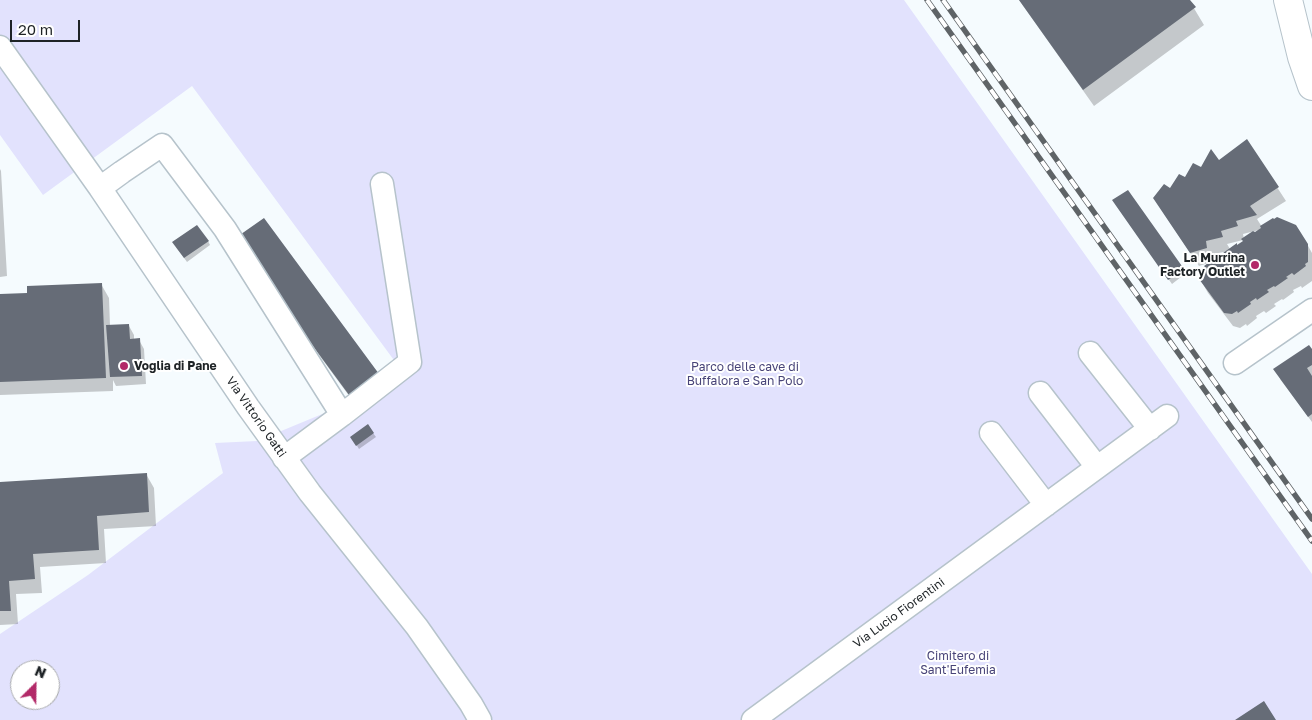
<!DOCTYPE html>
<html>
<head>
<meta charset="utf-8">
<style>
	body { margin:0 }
	#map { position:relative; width:1312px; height:720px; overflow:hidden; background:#f5fbfe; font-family:"Golos Text",sans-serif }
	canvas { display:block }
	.north { position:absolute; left:10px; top:660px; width:50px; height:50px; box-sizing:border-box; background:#fff; border:1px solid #a5a7a8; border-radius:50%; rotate:23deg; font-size:14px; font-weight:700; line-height:20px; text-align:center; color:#1e2326 }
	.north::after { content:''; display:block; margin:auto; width:18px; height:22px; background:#b22968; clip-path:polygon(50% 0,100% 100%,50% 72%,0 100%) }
	.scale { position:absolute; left:10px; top:20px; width:70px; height:22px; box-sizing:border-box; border:2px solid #1e2326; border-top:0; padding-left:6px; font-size:15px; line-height:18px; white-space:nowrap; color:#1e2326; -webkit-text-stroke:4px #fff; paint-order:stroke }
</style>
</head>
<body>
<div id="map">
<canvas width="1312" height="720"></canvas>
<div class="north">N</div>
<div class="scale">20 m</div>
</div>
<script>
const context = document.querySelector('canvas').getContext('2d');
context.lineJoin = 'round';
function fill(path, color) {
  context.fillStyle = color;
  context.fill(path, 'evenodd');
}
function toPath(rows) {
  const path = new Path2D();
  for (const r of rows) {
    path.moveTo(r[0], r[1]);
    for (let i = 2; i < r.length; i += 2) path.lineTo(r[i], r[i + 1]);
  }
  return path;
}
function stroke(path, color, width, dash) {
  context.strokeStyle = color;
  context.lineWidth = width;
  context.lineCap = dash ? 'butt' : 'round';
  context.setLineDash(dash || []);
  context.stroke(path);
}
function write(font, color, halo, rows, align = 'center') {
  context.font = font + ' "Golos Text",sans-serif';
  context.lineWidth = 4;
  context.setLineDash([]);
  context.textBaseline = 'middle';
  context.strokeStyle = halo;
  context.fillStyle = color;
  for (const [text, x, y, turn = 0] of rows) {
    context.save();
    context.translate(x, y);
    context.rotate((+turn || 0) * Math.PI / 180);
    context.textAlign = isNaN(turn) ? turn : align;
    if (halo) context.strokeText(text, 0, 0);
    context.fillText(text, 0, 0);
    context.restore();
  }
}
fill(toPath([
	[0,0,904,0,1312,574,1312,720,0,720,0,634,88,575,223,473,215,443,257,441,344,405,399,367,192,86,43,195,0,135],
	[20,670,50,670,50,700,20,700]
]), '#e2e2fd');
fill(toPath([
	[1019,0,1189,0,1204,25,1094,106],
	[1247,141,1286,201,1257,219,1262,227,1307,244,1312,253,1312,281,1302,288,1301,286,1293,290,1294,292,1283,300,1282,299,1274,304,1276,306,1266,313,1264,311,1256,316,1257,318,1247,326,1246,324,1240,328,1233,326,1208,293,1200,279,1211,262,1199,266,1163,212,1171,189,1201,168,1219,161],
	[1259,230,1255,234,1244,239,1243,234],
	[1247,239,1237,246,1230,249,1227,244],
	[1224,252,1225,255,1218,260,1214,261,1213,254],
	[0,169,1,171,7,276,0,277],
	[1127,191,1185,274,1172,284,1116,205],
	[264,219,361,412,244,253],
	[208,241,210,245,187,262,176,247],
	[101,284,109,298,110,326,129,326,134,335,134,340,139,340,144,349,146,384,116,386,113,380,113,391,0,395,0,296,29,295],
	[1312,352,1312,422,1280,379],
	[373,433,376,437,359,449,354,441],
	[146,474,154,488,156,526,104,529,106,563,40,567,42,593,16,594,18,624,0,625,0,483]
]), '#0003');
fill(toPath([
	[1019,0,1190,0,1196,7,1083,90],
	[1247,139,1279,187,1250,206,1257,215,1236,221,1238,226,1221,231,1223,237,1206,241,1207,248,1190,253,1153,198,1164,184,1170,188,1179,174,1185,177,1193,163,1201,167,1211,149,1219,160],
	[1128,190,1184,269,1168,280,1112,200],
	[1277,217,1296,225,1308,244,1308,262,1305,264,1306,266,1294,275,1292,273,1286,277,1288,278,1275,287,1274,286,1267,290,1269,292,1257,300,1256,298,1250,302,1251,304,1238,313,1237,311,1232,314,1224,313,1199,279,1203,269,1205,267,1204,266,1218,256,1219,258,1224,254,1223,253,1237,243,1237,245,1243,241,1241,239,1253,231,1255,232,1261,228,1260,226,1273,218,1274,219],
	[264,218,382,378,352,399,234,239],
	[197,225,209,241,184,258,172,242],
	[102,283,106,378,0,382,0,294,27,293,27,286],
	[129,324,130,339,140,338,142,376,110,377,106,325],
	[1309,345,1312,349,1312,365,1307,368,1312,376,1312,414,1308,417,1273,369],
	[368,424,374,433,356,446,350,437],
	[147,473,149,512,97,516,99,550,33,554,35,579,9,581,11,611,0,611,0,482],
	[1264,701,1276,720,1235,720]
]), '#666c77');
const minor = toPath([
	[0,47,100,188,248,407,310,493,417,627,471,704,480,720],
	[100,188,122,172,162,145,225,229,342,415,284,458],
	[1090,353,1150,429],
	[1235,363,1312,310],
	[1040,393,1097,467],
	[342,415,410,362,382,184],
	[991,433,1046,505],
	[753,720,1167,416]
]);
const major = toPath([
	[1288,0,1302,57,1312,86]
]);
stroke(minor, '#b6c3cb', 25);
stroke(major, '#b6c3cb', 30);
stroke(minor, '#fff', 22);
stroke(major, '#fff', 28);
const rail = toPath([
	[927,0,1312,541],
	[943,0,1312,519]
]);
stroke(rail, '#5f6467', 5.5);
stroke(rail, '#fff', 4, [11]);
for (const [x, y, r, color] of [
	[1255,265,5,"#b22968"],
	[124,366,5,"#b22968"]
]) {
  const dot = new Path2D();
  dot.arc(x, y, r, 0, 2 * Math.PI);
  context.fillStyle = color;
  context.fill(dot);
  stroke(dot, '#fff', 2);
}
write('bold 12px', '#1e2326', '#fff', [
	["La Murrina",1245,258],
	["Factory Outlet",1245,272],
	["Voglia di Pane",134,366,"left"]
], 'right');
write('12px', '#484478', '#fff', [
	["Parco delle cave di",745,367],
	["Buffalora e San Polo",745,381],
	["Cimitero di",958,656],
	["Sant'Eufemia",958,670]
]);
write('12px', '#1e2326', '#fff', [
	["Via Vittorio Gatti",256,417,55],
	["Via Lucio Fiorentini",899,613,-36]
]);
</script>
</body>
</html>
